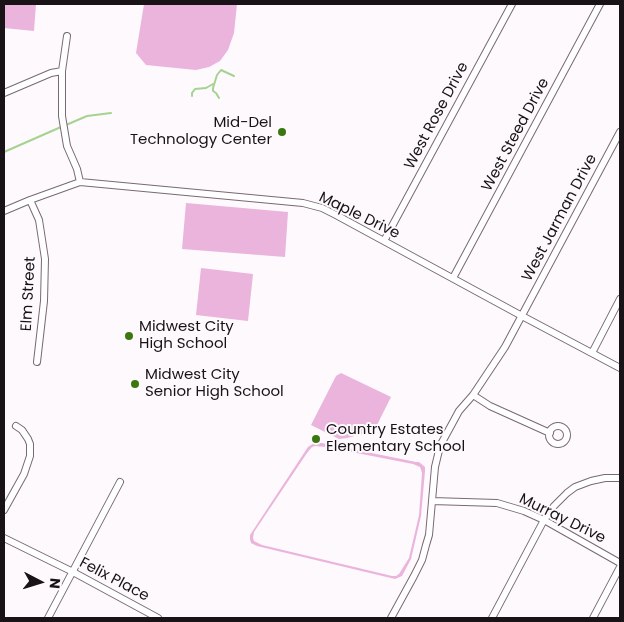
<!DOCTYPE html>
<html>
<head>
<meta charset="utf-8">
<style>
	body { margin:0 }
	#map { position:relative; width:624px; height:622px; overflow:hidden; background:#fdf9fc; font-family:Poppins,sans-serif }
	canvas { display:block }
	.frame { position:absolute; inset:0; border:5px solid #191318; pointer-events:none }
	.north { position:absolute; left:15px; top:557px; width:50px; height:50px; -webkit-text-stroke:4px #fdf9fc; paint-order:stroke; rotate:95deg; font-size:14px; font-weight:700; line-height:20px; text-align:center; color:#191318 }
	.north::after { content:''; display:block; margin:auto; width:18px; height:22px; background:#191318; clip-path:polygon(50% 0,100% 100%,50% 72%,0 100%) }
</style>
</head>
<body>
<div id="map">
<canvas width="624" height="622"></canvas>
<div class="frame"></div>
<div class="north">N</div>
</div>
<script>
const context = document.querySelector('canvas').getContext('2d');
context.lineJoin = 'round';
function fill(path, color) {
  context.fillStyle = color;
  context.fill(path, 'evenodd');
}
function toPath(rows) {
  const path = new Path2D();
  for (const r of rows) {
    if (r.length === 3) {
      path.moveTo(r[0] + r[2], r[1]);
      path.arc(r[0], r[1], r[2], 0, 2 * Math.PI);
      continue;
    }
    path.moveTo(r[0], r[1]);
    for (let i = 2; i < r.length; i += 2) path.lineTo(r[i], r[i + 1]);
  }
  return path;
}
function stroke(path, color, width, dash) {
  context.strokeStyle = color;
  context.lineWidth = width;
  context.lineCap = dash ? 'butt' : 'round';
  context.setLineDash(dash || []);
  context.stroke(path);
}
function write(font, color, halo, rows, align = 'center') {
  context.font = font + ' Poppins,sans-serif';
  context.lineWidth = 4;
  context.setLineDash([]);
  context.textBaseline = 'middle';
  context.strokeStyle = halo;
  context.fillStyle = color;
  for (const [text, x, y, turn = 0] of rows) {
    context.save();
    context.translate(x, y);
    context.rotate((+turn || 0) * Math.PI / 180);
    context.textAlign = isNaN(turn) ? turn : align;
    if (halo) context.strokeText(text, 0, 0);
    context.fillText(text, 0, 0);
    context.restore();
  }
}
fill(toPath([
	[4,4,36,4,34,31,4,28],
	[144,4,237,4,234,33,228,50,220,61,209,67,196,70,146,65,136,53],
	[186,203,288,212,285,257,182,249],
	[201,268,253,274,248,321,196,315],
	[341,373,391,397,377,425,366,433,347,438,339,439,311,425,336,376],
	[314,443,322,443,416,462,419,462,425,467,425,471,421,516,411,559,402,576,395,579,257,546,251,543,250,539,250,535,252,532,308,447],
	[315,446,326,447,413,464,420,467,422,473,419,515,409,558,399,574,396,576,392,576,262,545,254,541,253,538,254,532,307,453,312,447]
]), '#eab4dd');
stroke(toPath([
	[192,96,192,93,195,89,206,88,213,84],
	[219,98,216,93,213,91,213,88,217,75,221,70,234,76],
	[66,125,87,116,111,113],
	[4,152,61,127]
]), '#a5d391', 2);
const minor = toPath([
	[67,36,62,71,62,116,67,146,77,169,80,182],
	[4,93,51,73,62,71],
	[30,200,39,220,45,259,44,301,37,362],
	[4,211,30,200,80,182,303,203,322,208,336,215,522,316,620,368],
	[384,241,512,4],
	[453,278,600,4],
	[592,353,620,299],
	[473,395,490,406,550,433],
	[558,435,9],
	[432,501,497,503,524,511,544,520,620,563],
	[4,510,24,474,30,456,30,444,28,439,22,430,16,426],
	[4,538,73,572,158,618],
	[48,618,120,482],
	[391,618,414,576,422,560,426,545,429,535,435,467,440,446,459,411,473,395,505,347,620,132],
	[492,618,544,520,554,506,567,493,575,487,591,481,605,478,620,478],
	[593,618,620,567]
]);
stroke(minor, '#796975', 8);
stroke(minor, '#fff', 6);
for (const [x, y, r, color] of [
	[282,132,5,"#3a7711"],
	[129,336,5,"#3a7711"],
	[135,384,5,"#3a7711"],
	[316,439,5,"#3a7711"]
]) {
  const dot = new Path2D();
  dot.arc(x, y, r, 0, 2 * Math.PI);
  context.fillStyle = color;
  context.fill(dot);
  stroke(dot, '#fdf9fc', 2);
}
write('15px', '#191318', '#fdf9fc', [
	["West Rose Drive",437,116,-62],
	["West Steed Drive",516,135,-62],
	["Maple Drive",359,216,26],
	["West Jarman Drive",560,218,-62],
	["Elm Street",29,294,-87],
	["Murray Drive",562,519,26],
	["Felix Place",114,580,28]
]);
write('15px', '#191318', '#fdf9fc', [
	["Mid-Del",272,123,"right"],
	["Technology Center",272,140,"right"],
	["Midwest City",139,327],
	["High School",139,344],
	["Midwest City",145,375],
	["Senior High School",145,392],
	["Country Estates",326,430],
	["Elementary School",326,447]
], 'left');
</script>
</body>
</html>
